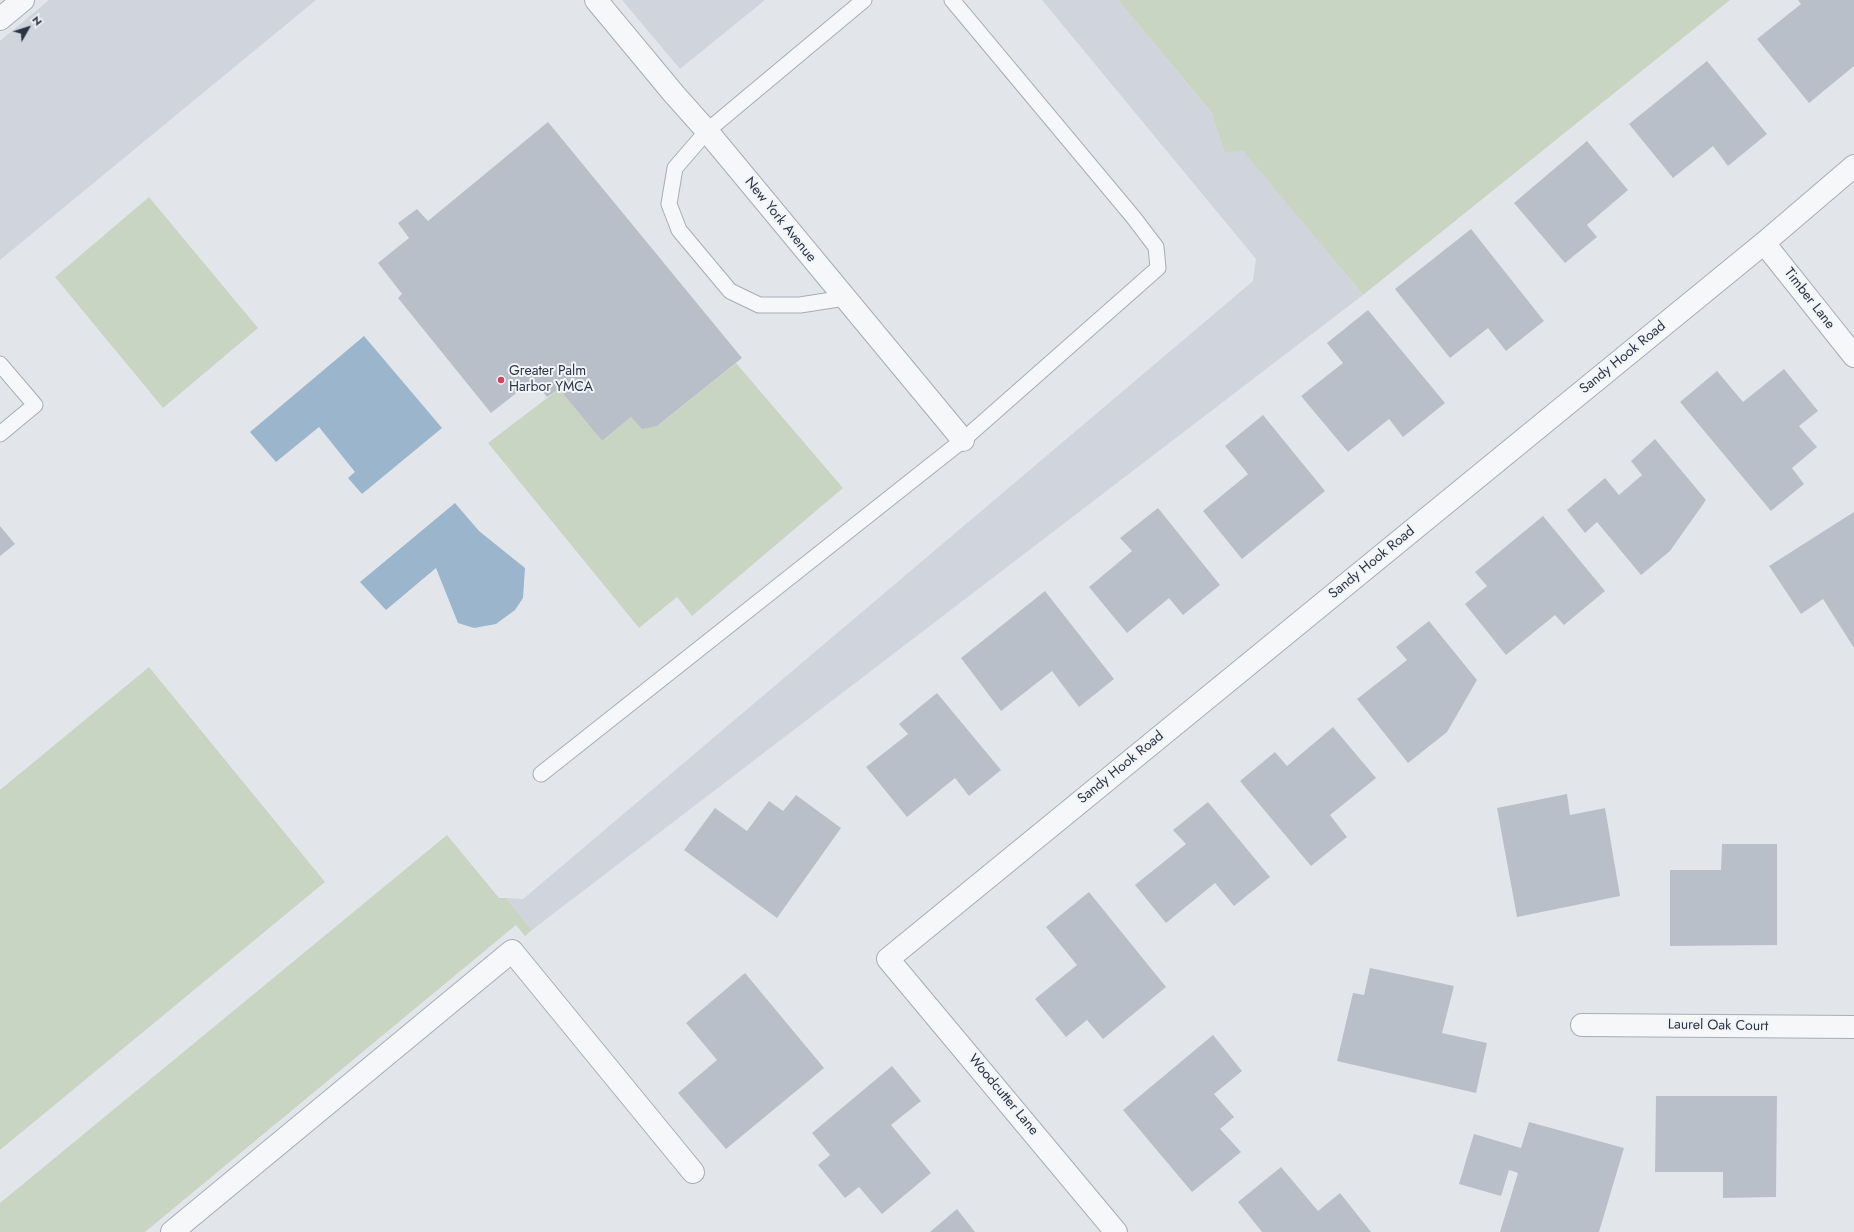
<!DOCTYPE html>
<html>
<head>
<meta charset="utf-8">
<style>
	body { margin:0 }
	#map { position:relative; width:1854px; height:1232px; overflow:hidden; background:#e2e6eb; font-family:Jost,sans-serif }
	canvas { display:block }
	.north { position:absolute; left:8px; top:8px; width:40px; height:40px; -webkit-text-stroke:3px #f2f5f8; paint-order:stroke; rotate:51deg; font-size:11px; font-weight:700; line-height:16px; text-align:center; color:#293444 }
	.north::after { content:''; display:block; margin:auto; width:14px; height:18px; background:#293444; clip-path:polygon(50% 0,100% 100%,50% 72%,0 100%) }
</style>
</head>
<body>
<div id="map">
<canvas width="1854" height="1232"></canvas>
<div class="north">N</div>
</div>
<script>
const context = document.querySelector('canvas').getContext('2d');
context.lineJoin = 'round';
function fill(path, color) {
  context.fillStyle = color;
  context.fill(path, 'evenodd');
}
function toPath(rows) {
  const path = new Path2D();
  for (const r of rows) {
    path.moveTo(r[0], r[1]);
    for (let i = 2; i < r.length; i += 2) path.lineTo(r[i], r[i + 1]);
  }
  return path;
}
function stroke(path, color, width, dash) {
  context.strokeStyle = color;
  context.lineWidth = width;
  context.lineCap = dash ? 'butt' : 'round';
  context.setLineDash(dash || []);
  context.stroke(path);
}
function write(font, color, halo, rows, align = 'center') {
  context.font = font + ' Jost,sans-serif';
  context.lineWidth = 4;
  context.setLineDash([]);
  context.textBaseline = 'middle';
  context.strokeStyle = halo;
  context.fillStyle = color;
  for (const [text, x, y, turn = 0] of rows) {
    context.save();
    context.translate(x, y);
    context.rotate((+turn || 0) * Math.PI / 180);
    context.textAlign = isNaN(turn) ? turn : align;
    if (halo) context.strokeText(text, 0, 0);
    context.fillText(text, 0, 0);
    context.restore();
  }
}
fill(toPath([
	[49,0,316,0,0,260,0,41],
	[622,0,765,0,680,69],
	[1042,0,1118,0,1363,295,532,930,506,898,523,899,1253,281,1256,259]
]), '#d0d5dd');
fill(toPath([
	[1118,0,1730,0,1363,295,1243,151,1225,152,1212,113],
	[149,197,258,328,163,408,55,277],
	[736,363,843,488,692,616,677,597,639,628,488,443,559,389,602,441,631,417,642,428,657,426],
	[149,667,325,882,0,1150,0,790],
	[447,835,499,898,506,898,532,930,525,936,516,925,145,1232,0,1232,0,1203]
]), '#c8d5c3');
fill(toPath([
	[364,336,442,428,362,494,348,478,355,472,319,427,276,462,250,432],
	[455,503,479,531,525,568,523,598,515,610,496,624,474,628,458,623,436,568,386,610,360,582]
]), '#9bb5cd');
fill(toPath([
	[1798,0,1854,0,1854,66,1809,103,1757,39,1801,4],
	[1707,61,1767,134,1728,166,1713,146,1673,178,1629,124],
	[548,122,742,358,657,426,642,429,631,417,602,441,559,389,547,397,533,380,491,413,398,298,402,294,378,263,409,238,398,223,417,209,428,221],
	[1587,141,1628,190,1587,225,1597,237,1565,263,1514,203],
	[1471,229,1544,321,1506,351,1488,328,1450,358,1395,289],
	[1368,310,1445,403,1403,437,1389,419,1348,452,1301,396,1343,363,1327,343],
	[1784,369,1818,411,1799,426,1817,447,1792,468,1804,484,1771,511,1680,402,1717,371,1743,402],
	[1263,415,1325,491,1242,559,1203,511,1248,474,1225,446],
	[1655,439,1706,500,1670,551,1641,575,1597,522,1585,533,1567,510,1605,478,1619,495,1642,475,1631,461],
	[1158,508,1220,585,1183,615,1169,598,1127,633,1089,587,1132,551,1120,538],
	[1854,512,1854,648,1823,599,1801,614,1769,566],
	[1543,516,1605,591,1564,625,1555,615,1506,655,1465,604,1487,586,1475,572],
	[0,526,15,544,0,556],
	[1045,591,1114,679,1079,707,1052,671,1001,711,961,658],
	[1429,621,1477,680,1447,732,1408,763,1357,699,1407,660,1396,647],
	[937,693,1001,770,969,796,955,778,907,817,866,767,908,734,899,724],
	[1333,727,1376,778,1330,815,1347,837,1311,866,1240,781,1275,752,1287,766],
	[1567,794,1570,815,1605,808,1620,896,1517,917,1497,808],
	[796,795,841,828,777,918,684,850,715,808,747,831,769,801,783,811],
	[1208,802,1270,877,1234,906,1215,883,1166,923,1135,885,1186,844,1173,830],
	[1722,844,1777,844,1777,945,1670,946,1670,870,1721,870],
	[1089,892,1166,987,1103,1039,1087,1020,1066,1037,1035,999,1077,965,1046,927],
	[1370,968,1454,986,1442,1033,1487,1043,1476,1093,1337,1061,1353,993,1364,995],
	[745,973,824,1068,726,1149,678,1093,717,1060,686,1023],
	[1213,1035,1242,1071,1214,1094,1234,1117,1220,1129,1241,1152,1192,1192,1123,1110],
	[892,1066,921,1101,891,1125,931,1173,882,1214,859,1187,845,1198,818,1165,830,1155,812,1133],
	[1656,1096,1777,1096,1776,1197,1723,1198,1723,1172,1655,1172],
	[1529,1122,1624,1148,1599,1232,1500,1232,1518,1173,1509,1170,1501,1196,1459,1184,1474,1134,1521,1148],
	[1281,1167,1318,1211,1340,1193,1371,1232,1262,1232,1238,1202],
	[957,1209,975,1232,930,1232]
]), '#b9bfc9');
const service = toPath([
	[845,298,800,305,759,305,730,291,679,230,669,204,675,168,707,131,864,0],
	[0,364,35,405,0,434],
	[541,774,963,440,1158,268,1156,247,1134,218,952,0]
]);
const minor = toPath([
	[596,0,674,94,707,131,963,440],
	[0,19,23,0],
	[1764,243,1854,356],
	[1582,1025,1854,1027],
	[172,1232,512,951,693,1172],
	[1116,1232,888,959,1764,243,1854,166]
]);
stroke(service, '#a7adb6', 17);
stroke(minor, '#a7adb6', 24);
stroke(service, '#f5f7f9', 15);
stroke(minor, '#f5f7f9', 22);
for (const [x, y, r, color] of [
	[501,380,4,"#d5425c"]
]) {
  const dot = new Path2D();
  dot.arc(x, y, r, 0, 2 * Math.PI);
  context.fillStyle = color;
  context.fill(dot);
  stroke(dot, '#f2f5f8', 1.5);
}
write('14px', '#293444', '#f2f5f8', [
	["New York Avenue",780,220,51],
	["Timber Lane",1809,299,52],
	["Sandy Hook Road",1623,358,-39],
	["Sandy Hook Road",1372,563,-39],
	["Sandy Hook Road",1121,768,-39],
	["Laurel Oak Court",1718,1026,1],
	["Woodcutter Lane",1003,1095,50]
]);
write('14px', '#293444', '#f2f5f8', [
	["Greater Palm",509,372],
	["Harbor YMCA",509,388]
], 'left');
</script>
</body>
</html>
